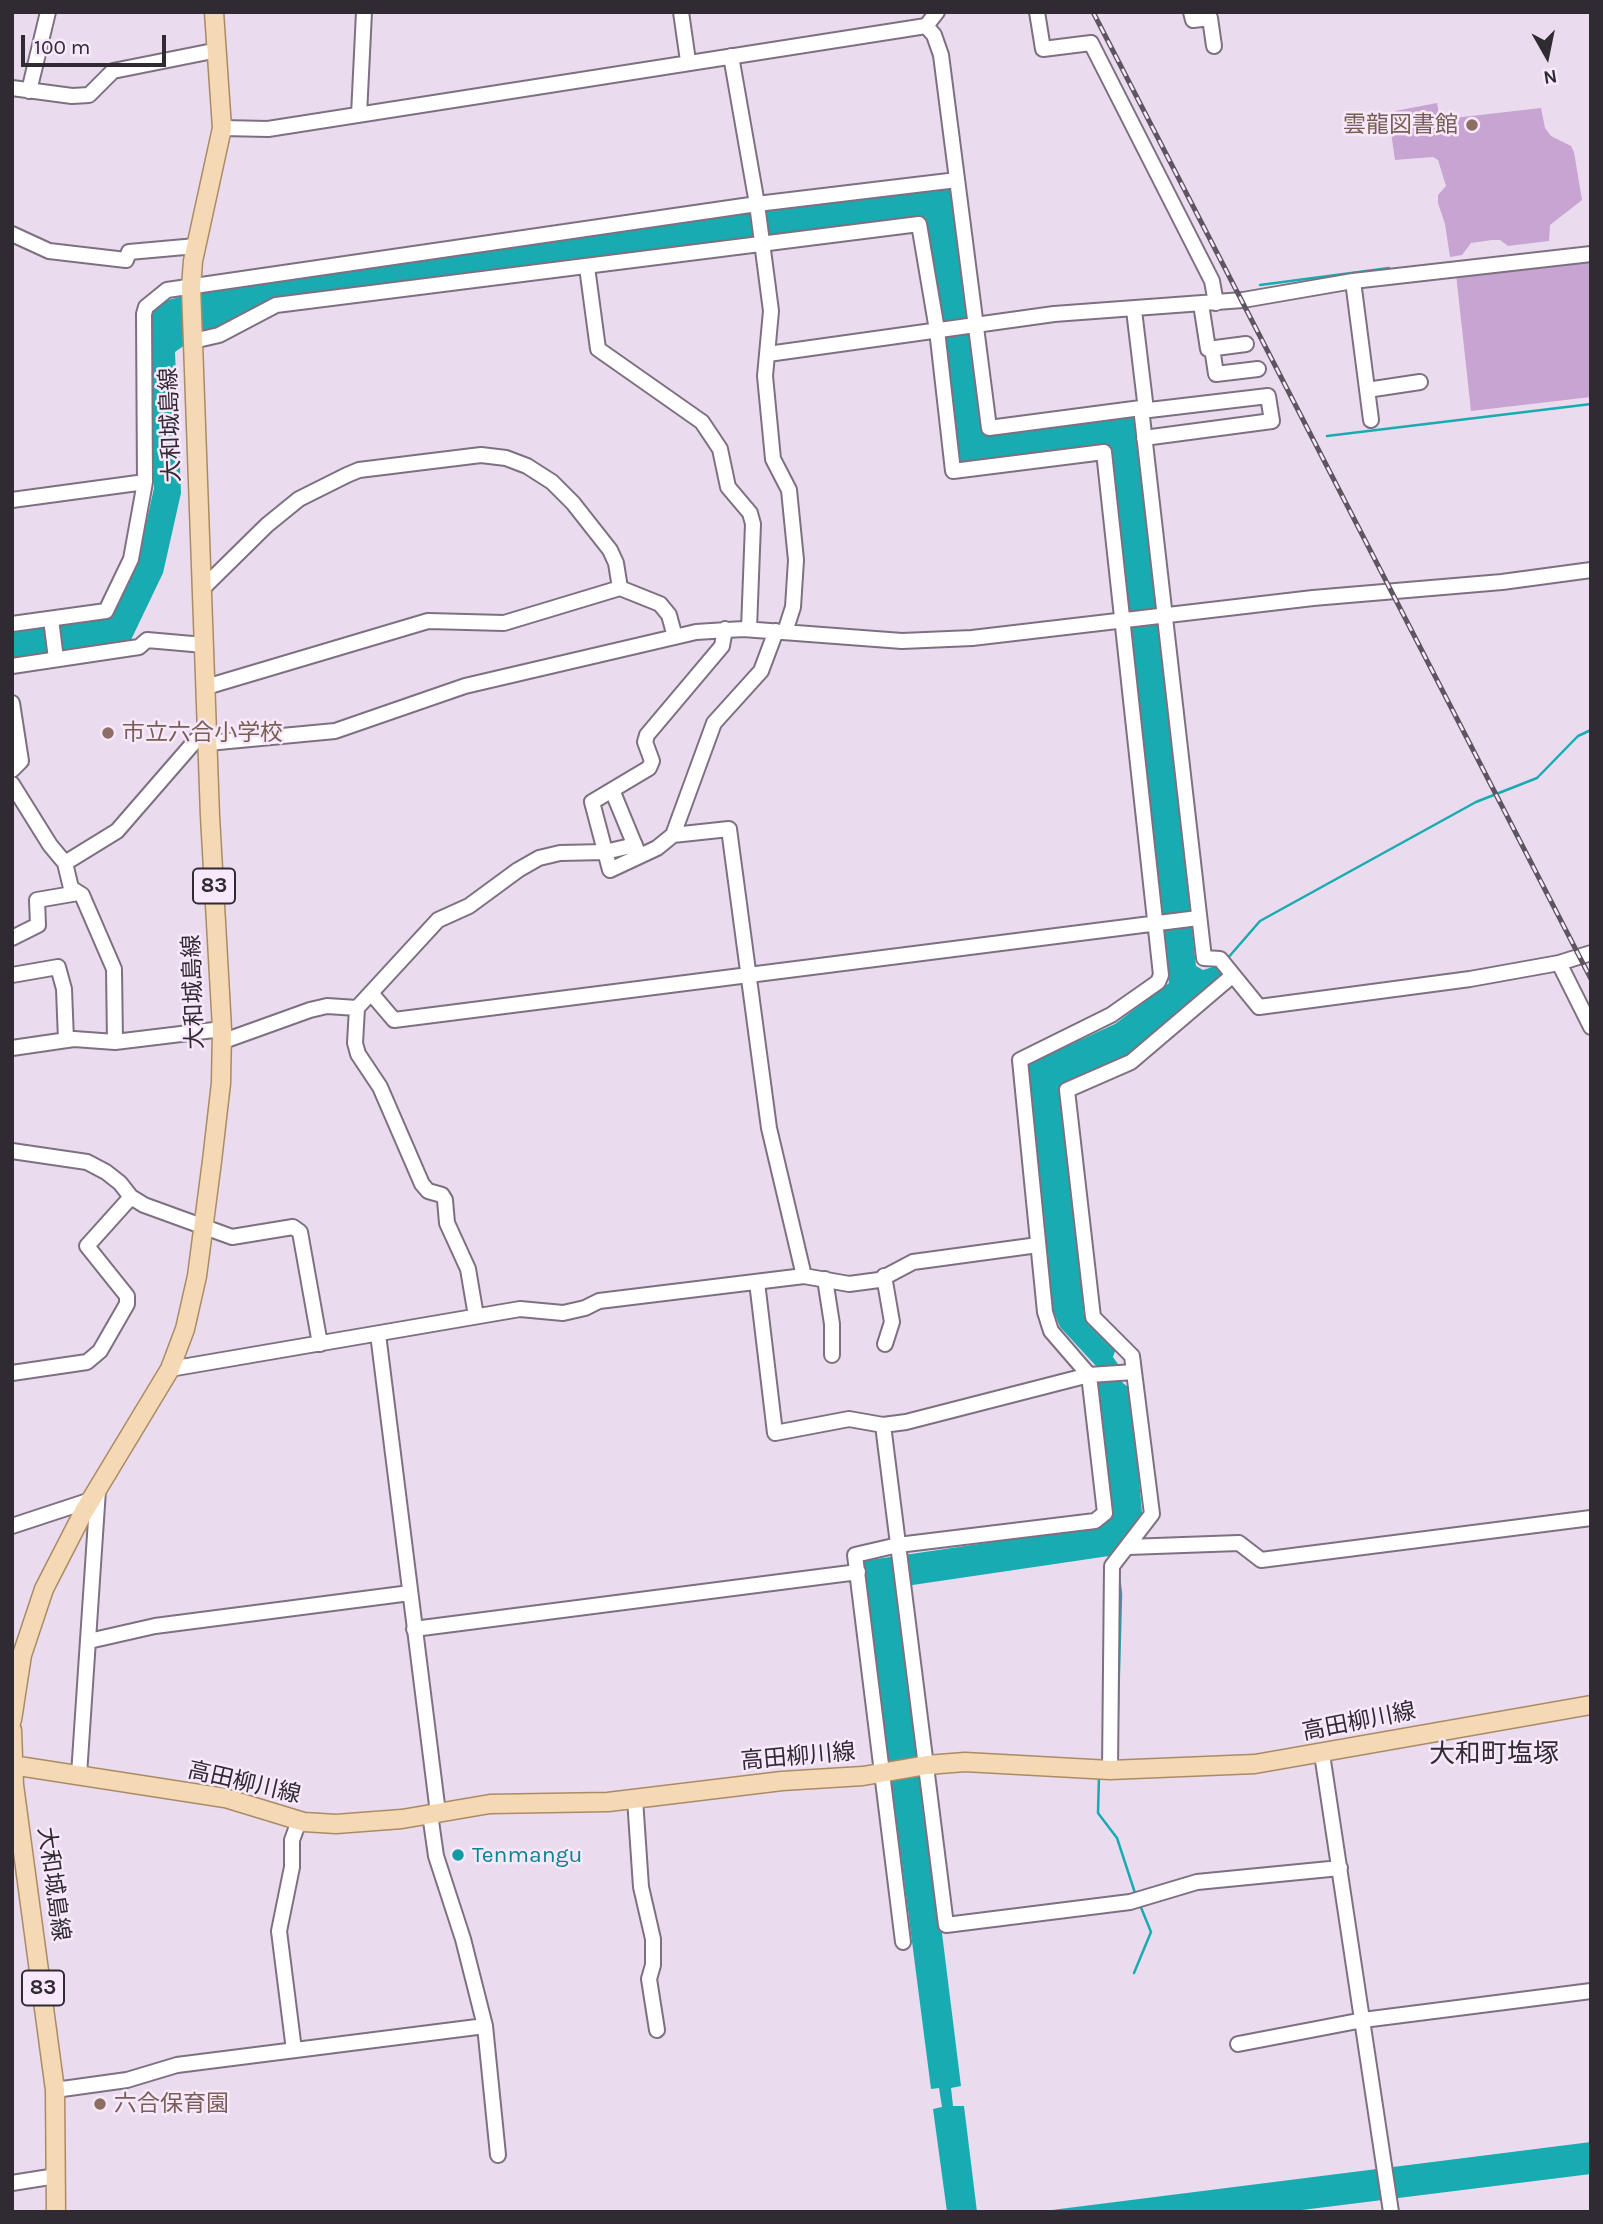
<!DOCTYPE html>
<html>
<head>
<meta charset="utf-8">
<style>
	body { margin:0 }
	#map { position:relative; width:1603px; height:2224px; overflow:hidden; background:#eadcee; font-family:Karla,sans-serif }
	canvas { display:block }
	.frame { position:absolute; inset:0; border:14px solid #302b32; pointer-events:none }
	.north { position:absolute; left:1512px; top:21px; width:70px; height:70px; -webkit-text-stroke:5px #f7e9fb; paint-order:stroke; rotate:171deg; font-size:19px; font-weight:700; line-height:28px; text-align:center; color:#302b32 }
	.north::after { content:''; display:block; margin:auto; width:24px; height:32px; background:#302b32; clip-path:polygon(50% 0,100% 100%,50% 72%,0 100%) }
	.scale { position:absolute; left:21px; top:35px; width:145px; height:32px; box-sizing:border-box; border:4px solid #302b32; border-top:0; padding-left:9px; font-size:21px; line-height:24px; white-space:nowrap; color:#302b32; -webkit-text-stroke:5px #f7e9fb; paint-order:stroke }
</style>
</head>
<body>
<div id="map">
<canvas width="1603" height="2224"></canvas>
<div class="frame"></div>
<div class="north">N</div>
<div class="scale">100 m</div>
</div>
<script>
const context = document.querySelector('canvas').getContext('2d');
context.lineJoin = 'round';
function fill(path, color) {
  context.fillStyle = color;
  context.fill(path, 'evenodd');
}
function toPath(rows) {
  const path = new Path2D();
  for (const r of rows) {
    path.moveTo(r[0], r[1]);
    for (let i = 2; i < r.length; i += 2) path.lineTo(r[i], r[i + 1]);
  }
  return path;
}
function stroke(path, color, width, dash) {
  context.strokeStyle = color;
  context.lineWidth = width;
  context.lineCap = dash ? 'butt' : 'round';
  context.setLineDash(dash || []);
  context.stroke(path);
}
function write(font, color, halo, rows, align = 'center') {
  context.font = font + ' Karla,"Noto Sans JP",sans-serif';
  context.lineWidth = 5;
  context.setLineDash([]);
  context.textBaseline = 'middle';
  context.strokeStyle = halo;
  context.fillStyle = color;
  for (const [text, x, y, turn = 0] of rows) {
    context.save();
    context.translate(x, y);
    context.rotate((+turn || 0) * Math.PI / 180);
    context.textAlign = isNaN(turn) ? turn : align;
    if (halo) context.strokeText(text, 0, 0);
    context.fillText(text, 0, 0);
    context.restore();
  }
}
fill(toPath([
	[1437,103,1439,114,1444,114,1445,119,1541,108,1545,128,1551,136,1571,146,1574,152,1582,200,1550,225,1549,241,1508,246,1500,240,1492,240,1471,243,1462,255,1450,257,1445,224,1438,203,1438,195,1446,186,1438,160,1433,157,1395,160,1389,118,1395,111],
	[1591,257,1591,397,1471,411,1456,274]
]), '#c7a4d1');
fill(toPath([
	[953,185,984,430,1135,413,1196,966,1203,970,1216,966,1226,975,1127,1058,1062,1085,1084,1316,1087,1323,1115,1351,1113,1357,1120,1367,1122,1382,1131,1390,1142,1513,1109,1556,899,1587,961,2086,951,2088,953,2106,964,2106,977,2212,947,2212,933,2109,942,2107,939,2088,931,2089,863,1561,1102,1526,1111,1515,1096,1366,1060,1327,1051,1305,1026,1065,1115,1024,1169,983,1107,448,959,465,925,217,274,299,216,330,203,332,175,352,181,493,163,573,130,642,12,660,12,631,112,617,138,561,154,488,148,327,153,310,164,301,207,290,751,210],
	[1591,2142,1591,2174,1286,2212,1036,2212]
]), '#18abb2');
stroke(toPath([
	[1260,285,1389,268],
	[1327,436,1591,404],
	[1227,959,1260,921,1476,802,1537,778,1578,736,1591,730],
	[1117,1747,1121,1594,1118,1569],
	[1099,1776,1098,1813,1117,1838,1136,1896],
	[1134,1973,1151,1932,1140,1905]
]), '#18abb2', 2.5);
const minor = toPath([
	[681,12,688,61],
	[1037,12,1043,49,1091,43,1212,281,1216,303],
	[1191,12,1193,20,1210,18,1214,46],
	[926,26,934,35,941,55,989,428,1141,408,1204,958,1220,959,1259,1007,1470,979,1559,963,1591,953],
	[731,56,757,204,771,311,765,376,773,459,789,490,796,560,793,607,785,632],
	[12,88,72,96,89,95,113,71,218,50],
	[29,91,48,12],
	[359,115,364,12],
	[222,128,268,129,926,26,937,12],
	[12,234,49,251,126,260,129,252,196,246],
	[587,267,598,349,702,422,720,449,728,487,750,513,753,524,749,629],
	[1353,281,1371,420],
	[1201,304,1208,349,1246,344],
	[1134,310,1146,410],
	[193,341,219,335,276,305,919,224,937,330,953,471,1104,452,1161,975,1158,982,1111,1015,1020,1060,1045,1312,1051,1331,1089,1375,1105,1513,1095,1521,898,1545,855,1555,903,1942],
	[1212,348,1216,374,1258,369],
	[768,354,1054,314,1243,300,1353,281,1591,254],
	[1367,390,1420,382],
	[1141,411,1268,396,1272,421,1144,438],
	[12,500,145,482],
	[203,588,267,525,299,499,347,475,359,470,481,455,506,458,527,466,552,482,573,503,610,550,616,563,620,588],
	[51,619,56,659],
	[12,624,106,611,131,559,145,482,144,314,146,307,167,290,757,204,957,180],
	[725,629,722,646,647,735,645,742,652,761,649,768,592,802,610,870,657,848,673,835,729,829,769,1128,804,1276],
	[12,666,139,647,147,640,204,645],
	[206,687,428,621,504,623,620,588,660,604,669,615,675,637],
	[12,703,21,761,12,770],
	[208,743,335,731,465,686,696,632,743,629,902,641,972,638,1313,598,1502,582,1591,570],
	[12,784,50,845,65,863,71,888,82,895,114,969,115,1042],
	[612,790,638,853],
	[673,835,714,723,761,671,776,631],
	[65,863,117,831,196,740,208,738],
	[12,938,38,925,37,900,78,893],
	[1559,963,1591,1027],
	[12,975,58,967,64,989,66,1040],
	[371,993,394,1020,1198,918],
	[221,1042,310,1010,327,1006,357,1008],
	[12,1048,74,1039,115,1042,222,1029],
	[12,1151,87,1162,106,1172,120,1183,131,1197,144,1205,232,1237,293,1227,300,1232,320,1344],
	[884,1276,892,1322,885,1344],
	[825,1279,832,1324,832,1355],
	[757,1282,775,1433,849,1419,883,1425,906,1422,1089,1375,1134,1372],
	[476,1316,468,1269,447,1223,445,1200,442,1195,428,1191,422,1184,380,1087,358,1054,355,1043,357,1008,438,920,469,906,518,870,539,858,560,853,605,852,635,845],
	[378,1334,438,1813],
	[170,1369,520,1309,563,1313,585,1308,599,1301,804,1276,849,1284,879,1280,913,1262,1038,1245],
	[12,1373,87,1362,100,1351,127,1304,127,1296,87,1246,131,1197],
	[883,1425,946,1925,1130,1902,1197,1882,1340,1868],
	[12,1526,91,1500],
	[1128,1547,1239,1543,1261,1560,1591,1518],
	[414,1629,858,1572],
	[89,1641,155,1626,410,1593],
	[1322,1754,1391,2212],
	[1110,1770,1112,1566,1152,1514,1132,1356,1093,1317,1067,1090,1131,1062,1232,976],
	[79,1775,98,1490],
	[635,1799,641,1887,653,1939,653,1965,649,1979,657,2030],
	[430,1814,436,1856,463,1939,485,2026,498,2155],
	[1238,2044,1363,2020,1591,1991],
	[294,2050,279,1931,292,1867,292,1840,299,1821],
	[55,2090,127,2080,177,2065,485,2026],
	[12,2183,56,2176]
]);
const major = toPath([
	[12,1720,22,1655,44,1589,83,1513,170,1369,185,1329,197,1276,212,1161,221,1083,222,1029,210,816,191,287,193,261,222,128,214,12],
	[12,1730,14,1785,55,2090,56,2212],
	[12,1765,225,1798,304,1822,336,1824,402,1819,490,1804,608,1802,782,1781,863,1776,927,1765,965,1762,1110,1770,1255,1764,1591,1705]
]);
stroke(minor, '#7d7181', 18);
stroke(major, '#aa8b66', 21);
stroke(minor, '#fff', 14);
stroke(major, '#f4d9b4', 18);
const rail = toPath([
	[1093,12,1591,979]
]);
stroke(rail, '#5d5660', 5);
stroke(rail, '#f7e9fb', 2.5, [8]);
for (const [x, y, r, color] of [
	[1472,125,7,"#8d6e63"],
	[108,733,7,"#8d6e63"],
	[458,1855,7,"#0f9aa8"],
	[100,2104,7,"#8d6e63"]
]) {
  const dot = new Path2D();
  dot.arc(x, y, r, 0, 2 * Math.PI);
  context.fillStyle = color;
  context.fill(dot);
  stroke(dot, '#f7e9fb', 2.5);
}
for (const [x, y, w] of [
	[214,886,42],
	[43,1988,42]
]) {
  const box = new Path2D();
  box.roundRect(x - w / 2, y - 17.5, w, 35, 5);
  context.fillStyle = '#f7e9fb';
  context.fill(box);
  stroke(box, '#302b32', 2);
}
write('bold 21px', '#302b32', null, [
	["83",214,886],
	["83",43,1988]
]);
write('23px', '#785e54', '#f7e9fb', [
	["雲龍図書館",1458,125,"right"],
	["市立六合小学校",122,733],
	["六合保育園",114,2104]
], 'left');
write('23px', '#302b32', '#f7e9fb', [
	["大和城島線",171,425,-92],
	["大和城島線",194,992,-92],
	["高田柳川線",1359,1722,-11],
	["高田柳川線",798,1757,-5],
	["高田柳川線",244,1783,13],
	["大和城島線",53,1884,82]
]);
write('23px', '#0d838f', '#f7e9fb', [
	["Tenmangu",472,1855]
], 'left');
write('26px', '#302b32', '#f7e9fb', [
	["大和町塩塚",1494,1755]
]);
</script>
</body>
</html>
